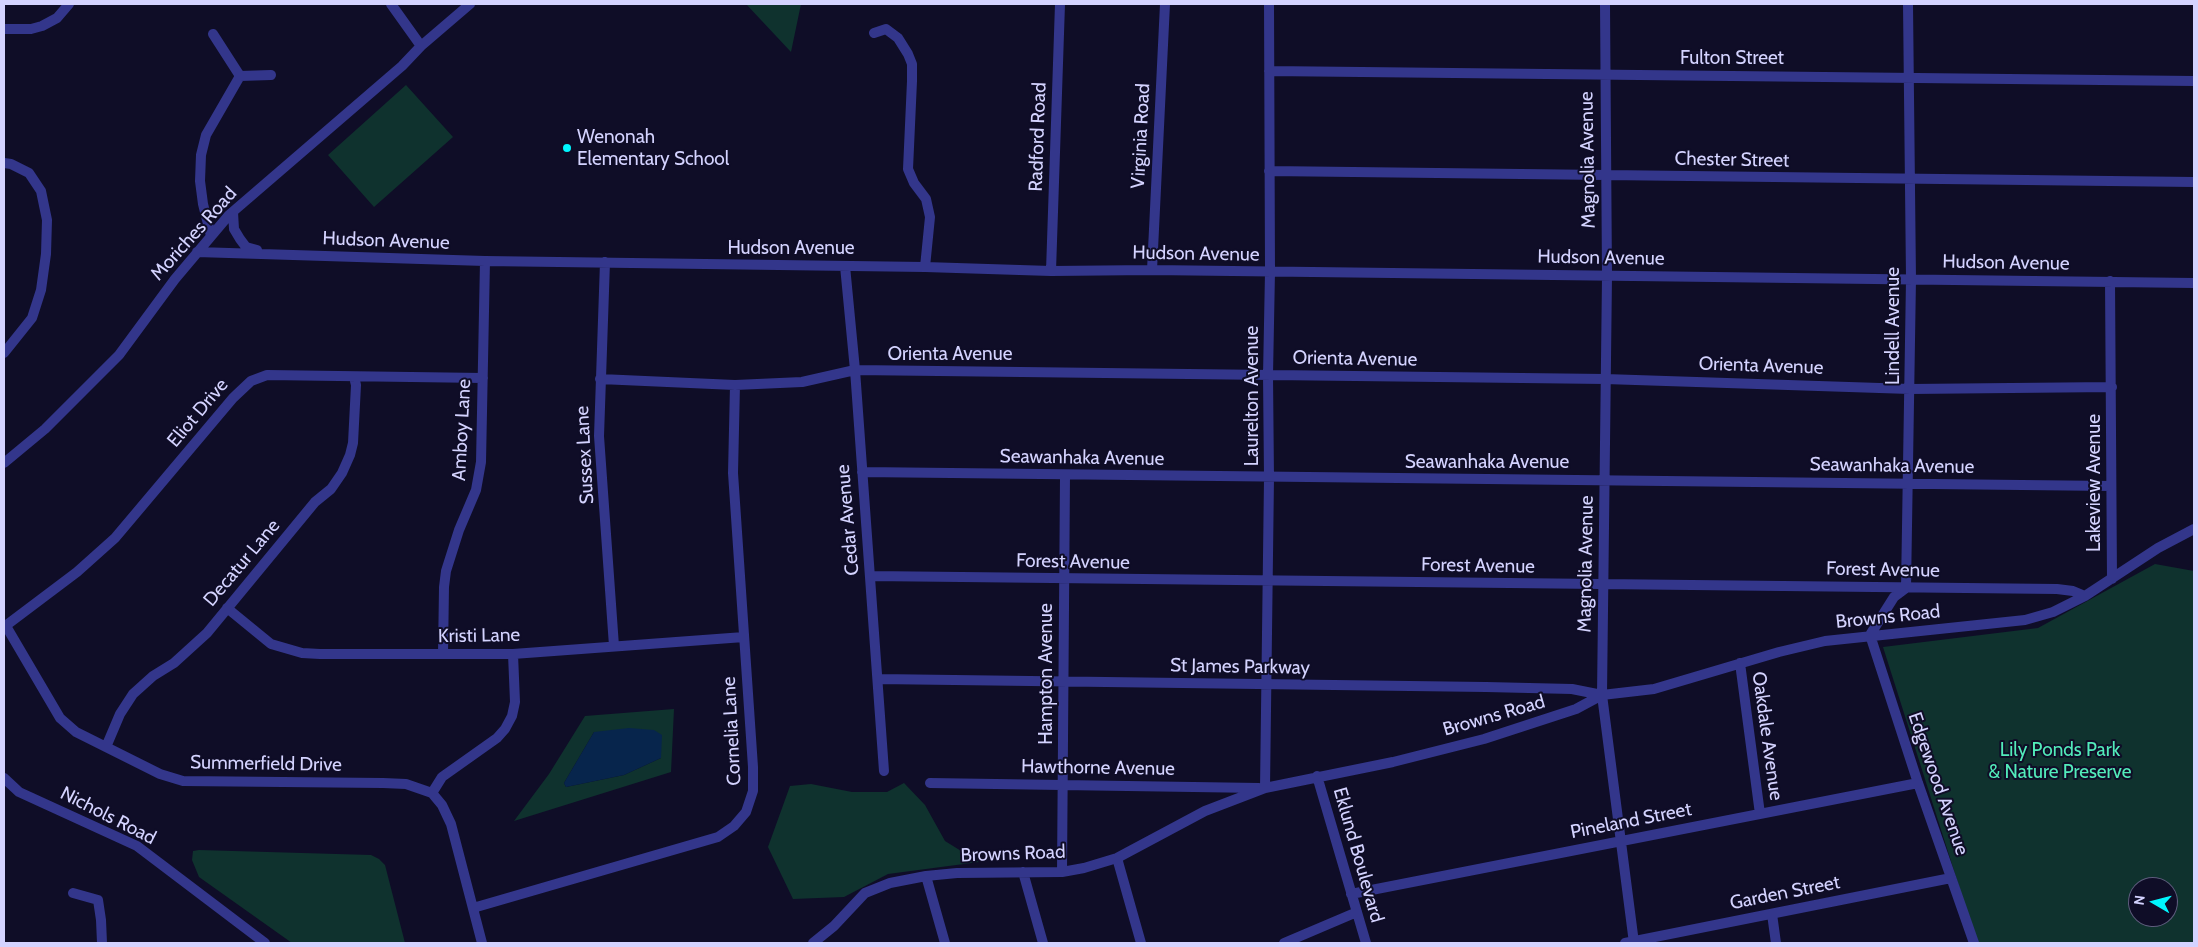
<!DOCTYPE html>
<html>
<head>
<meta charset="utf-8">
<style>
	body { margin:0 }
	#map { position:relative; width:2198px; height:947px; overflow:hidden; background:#0f0d27; font-family:Cabin,sans-serif }
	canvas { display:block }
	.frame { position:absolute; inset:0; border:5px solid #d4d3ff; pointer-events:none }
	.north { position:absolute; left:2128px; top:877px; width:50px; height:50px; box-sizing:border-box; background:#0f0d27; border:1px solid #5e5c7d; border-radius:50%; rotate:278deg; font-size:14px; font-weight:700; line-height:20px; text-align:center; color:#d4d3ff }
	.north::after { content:''; display:block; margin:auto; width:18px; height:22px; background:#00f6fe; clip-path:polygon(50% 0,100% 100%,50% 72%,0 100%) }
</style>
</head>
<body>
<div id="map">
<canvas width="2198" height="947"></canvas>
<div class="frame"></div>
<div class="north">N</div>
</div>
<script>
const context = document.querySelector('canvas').getContext('2d');
context.lineJoin = 'round';
function fill(path, color) {
  context.fillStyle = color;
  context.fill(path, 'evenodd');
}
function toPath(rows) {
  const path = new Path2D();
  for (const r of rows) {
    path.moveTo(r[0], r[1]);
    for (let i = 2; i < r.length; i += 2) path.lineTo(r[i], r[i + 1]);
  }
  return path;
}
function stroke(path, color, width, dash) {
  context.strokeStyle = color;
  context.lineWidth = width;
  context.lineCap = dash ? 'butt' : 'round';
  context.setLineDash(dash || []);
  context.stroke(path);
}
function write(font, color, halo, rows, align = 'center') {
  context.font = font + ' Cabin,sans-serif';
  context.lineWidth = 4;
  context.setLineDash([]);
  context.textBaseline = 'middle';
  context.strokeStyle = halo;
  context.fillStyle = color;
  for (const [text, x, y, turn = 0] of rows) {
    context.save();
    context.translate(x, y);
    context.rotate((+turn || 0) * Math.PI / 180);
    context.textAlign = isNaN(turn) ? turn : align;
    if (halo) context.strokeText(text, 0, 0);
    context.fillText(text, 0, 0);
    context.restore();
  }
}
fill(toPath([
	[746,4,801,4,791,52],
	[406,85,453,137,374,207,328,155],
	[2155,564,2194,571,2194,943,1977,943,1883,647,2038,628],
	[2138,887,2168,887,2168,917,2138,917],
	[674,709,671,772,514,821,549,774,585,716],
	[594,732,661,758,624,775,566,787,564,783],
	[904,783,925,805,945,841,979,862,888,874,844,897,793,899,768,847,790,786,811,784,852,792,887,792],
	[199,850,371,855,379,859,385,865,405,943,292,943,199,877,192,860,193,851]
]), '#0f322e');
fill(toPath([
	[629,728,654,730,662,735,661,758,624,775,566,787,564,783,594,732]
]), '#07254c');
stroke(toPath([
	[391,4,421,46],
	[1605,4,1607,276,1602,695,1634,943],
	[1908,4,1911,279,1906,588,1894,597,1870,635,1918,783,1974,943],
	[4,29,31,29,42,26,57,18,69,4],
	[874,33,886,29,898,38,908,54,912,64,912,81,908,169,914,183,926,199,930,217,925,267],
	[213,34,240,76],
	[1269,71,2194,81],
	[4,163,11,164,29,173,41,191,47,220,46,254,41,290,32,318,4,353],
	[1269,171,2194,182],
	[233,212,234,229,240,239,246,247,257,250],
	[211,236,203,204,200,181,201,155,206,135,240,76,271,75],
	[197,252,485,261,925,267,1051,271,1152,270,2194,283],
	[605,262,599,436,614,646],
	[845,266,855,370,884,771],
	[1152,270,1165,4],
	[1051,271,1060,4],
	[2110,281,2112,579],
	[600,379,735,385,802,382,855,370,1605,379,1910,389,2112,387],
	[4,463,45,429,119,355,175,279,229,215,402,66,421,46,470,4],
	[862,472,2111,486],
	[870,576,2057,589,2073,591,2085,596],
	[227,608,271,644,302,653,320,654,513,654,744,637],
	[6,626,60,718,76,732,160,774,183,781,383,783,406,784,432,793,442,805,451,824,482,943],
	[4,627,77,572,115,538,233,398,251,381,267,375,483,378],
	[443,654,444,587,446,571,459,530,476,490,481,462,485,261],
	[1740,663,1760,814],
	[878,679,1486,687,1572,689,1602,695],
	[106,747,120,714,133,694,153,676,174,663,207,633,315,502,331,489,342,473,350,455,353,443,356,385,354,377],
	[1317,776,1366,943],
	[4,778,19,792,137,846,265,943],
	[930,783,1259,788],
	[1265,788,1269,478,1268,375,1270,272,1269,4],
	[432,793,442,777,497,738,505,729,512,716,515,702,513,654],
	[1117,858,1141,943],
	[1023,872,1043,943],
	[1062,872,1065,476],
	[926,876,945,943],
	[73,893,98,900,101,920,102,943],
	[1351,894,1918,783],
	[473,908,718,837,734,826,746,812,753,791,753,767,733,473,735,385],
	[1772,914,1776,943],
	[813,943,834,926,865,893,890,883,926,876,957,873,1062,872,1084,868,1117,858,1205,811,1265,788,1393,762,1484,739,1576,709,1602,695,1654,689,1779,652,1825,641,2025,620,2053,612,2085,596,2158,548,2194,529],
	[1284,943,1357,912],
	[1625,943,1951,878]
]), '#33368b', 10);
for (const [x, y, r, color] of [
	[567,148,5,"#00f6fe"]
]) {
  const dot = new Path2D();
  dot.arc(x, y, r, 0, 2 * Math.PI);
  context.fillStyle = color;
  context.fill(dot);
  stroke(dot, '#0f0d27', 2);
}
write('19px', '#d4d3ff', '#0f0d27', [
	["Fulton Street",1732,58],
	["Virginia Road",1141,136,-87],
	["Radford Road",1038,137,-88],
	["Magnolia Avenue",1588,160,-91],
	["Chester Street",1732,160,1],
	["Moriches Road",194,234,-48],
	["Hudson Avenue",386,241,2],
	["Hudson Avenue",791,248],
	["Hudson Avenue",1196,254,1],
	["Hudson Avenue",1601,258,1],
	["Hudson Avenue",2006,263,1],
	["Lindell Avenue",1893,326,-90],
	["Orienta Avenue",950,354],
	["Orienta Avenue",1355,359,1],
	["Orienta Avenue",1761,366,2],
	["Laurelton Avenue",1252,396,-90],
	["Eliot Drive",198,413,-50],
	["Amboy Lane",462,430,-87],
	["Sussex Lane",585,455,-93],
	["Seawanhaka Avenue",1082,458,1],
	["Seawanhaka Avenue",1487,462],
	["Seawanhaka Avenue",1892,466,1],
	["Lakeview Avenue",2094,483,-90],
	["Cedar Avenue",848,520,-95],
	["Forest Avenue",1073,562,1],
	["Decatur Lane",242,563,-50],
	["Magnolia Avenue",1586,564,-89],
	["Forest Avenue",1478,566,1],
	["Forest Avenue",1883,570,1],
	["Browns Road",1888,617,-6],
	["Kristi Lane",479,636,-1],
	["St James Parkway",1240,667,1],
	["Hampton Avenue",1046,674,-90],
	["Browns Road",1494,716,-16],
	["Cornelia Lane",732,731,-93],
	["Oakdale Avenue",1767,736,82],
	["Summerfield Drive",266,764,1],
	["Hawthorne Avenue",1098,768,1],
	["Edgewood Avenue",1938,784,71],
	["Nichols Road",108,816,27],
	["Pineland Street",1631,821,-11],
	["Browns Road",1013,854,-2],
	["Eklund Boulevard",1358,855,74],
	["Garden Street",1785,893,-11]
]);
write('19px', '#d4d3ff', '#0f0d27', [
	["Wenonah",577,137],
	["Elementary School",577,159]
], 'left');
write('19px', '#52ebba', '#0f0d27', [
	["Lily Ponds Park",2060,750],
	["& Nature Preserve",2060,772]
]);
</script>
</body>
</html>
